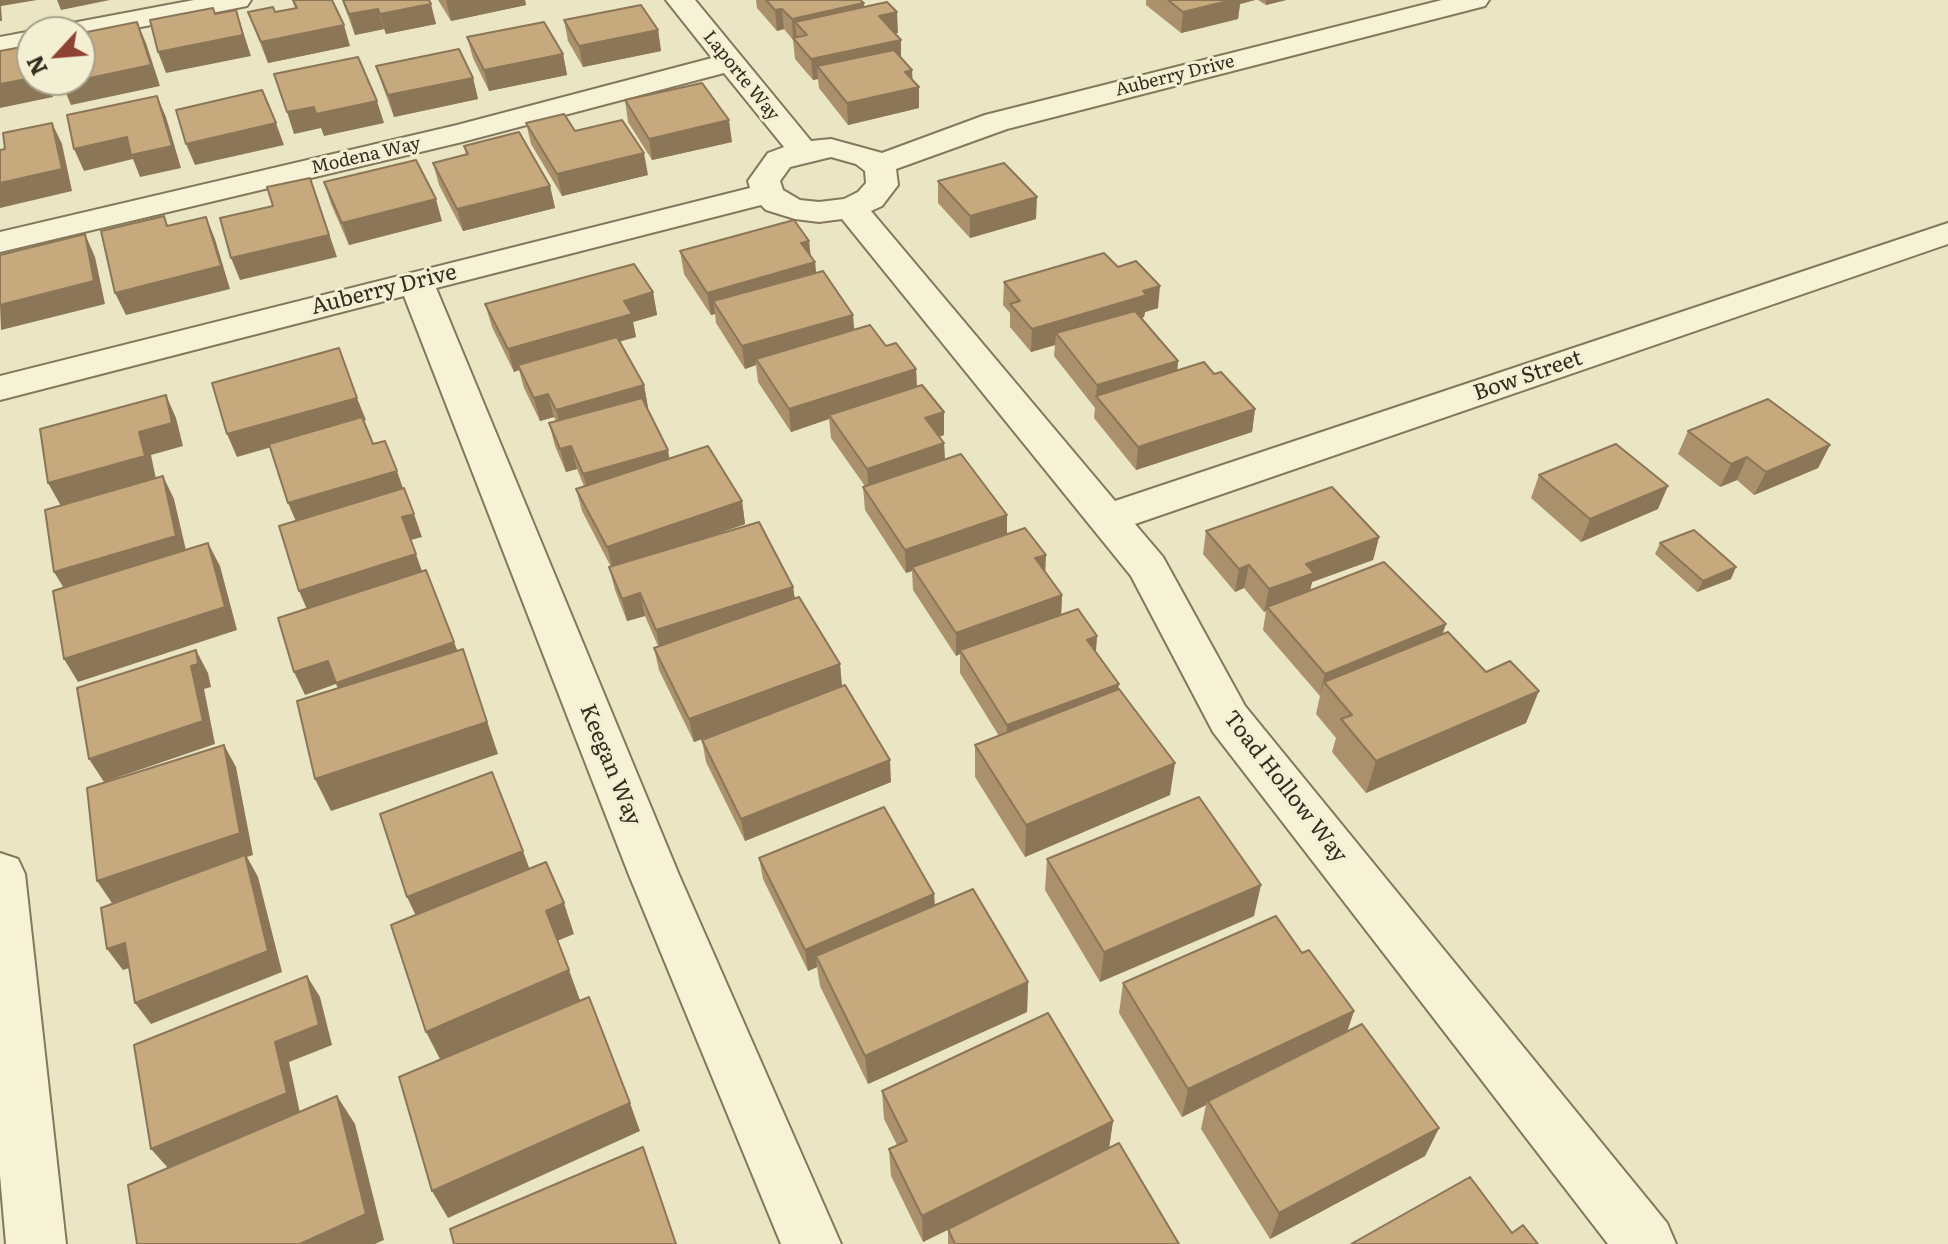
<!DOCTYPE html>
<html>
<head>
<meta charset="utf-8">
<style>
	body { margin:0 }
	#map { position:relative; width:1948px; height:1244px; overflow:hidden; background:#eae6c4; font-family:Literata,serif }
	canvas { display:block }
	.north { position:absolute; left:16px; top:16px; width:80px; height:80px; box-sizing:border-box; background:#f2efd3; border:2px solid #a6a18b; border-radius:50%; rotate:244deg; font-size:22px; font-weight:700; line-height:32px; text-align:center; color:#352d1f }
	.north::after { content:''; display:block; margin:auto; width:28px; height:36px; background:#8e4231; clip-path:polygon(50% 0,100% 100%,50% 72%,0 100%) }
</style>
</head>
<body>
<div id="map">
<canvas width="1948" height="1244"></canvas>
<div class="north">N</div>
</div>
<script>
const context = document.querySelector('canvas').getContext('2d');
context.lineJoin = 'round';
function toPath(rows) {
  const path = new Path2D();
  for (const r of rows) {
    path.moveTo(r[0], r[1]);
    for (let i = 2; i < r.length; i += 2) path.lineTo(r[i], r[i + 1]);
  }
  return path;
}
function stroke(path, color, width, dash) {
  context.strokeStyle = color;
  context.lineWidth = width;
  context.lineCap = dash ? 'butt' : 'round';
  context.setLineDash(dash || []);
  context.stroke(path);
}
function fill(path, color) {
  context.fillStyle = color;
  context.fill(path, 'evenodd');
}
function write(font, color, halo, rows, align = 'center') {
  context.font = font + ' Literata,serif';
  context.lineWidth = 6;
  context.setLineDash([]);
  context.textBaseline = 'middle';
  context.strokeStyle = halo;
  context.fillStyle = color;
  for (const [text, x, y, turn = 0] of rows) {
    context.save();
    context.translate(x, y);
    context.rotate((+turn || 0) * Math.PI / 180);
    context.textAlign = isNaN(turn) ? turn : align;
    if (halo) context.strokeText(text, 0, 0);
    context.fillText(text, 0, 0);
    context.restore();
  }
}
const street = toPath([
	[194,0,251,0,247,6,237,8,80,39,80,32,58,32,62,26,72,23,194,0],
	[666,0,695,0,811,141,831,139,882,153,985,115,1442,0,1489,0,1485,6,1007,129,896,169,898,185,882,206,871,211,1115,501,1948,223,1948,244,1135,524,1163,557,1245,706,1667,1223,1676,1244,1608,1244,1213,732,1131,576,842,219,819,222,795,219,766,210,761,205,436,288,679,875,841,1244,781,1244,629,875,404,296,0,400,0,376,750,188,748,181,768,153,784,147,724,73,462,142,0,252,0,232,457,125,712,58,666,0],
	[831,157,856,164,865,171,866,183,858,192,844,199,819,202,800,200,783,190,780,181,790,167,831,157],
	[32,31,32,49,0,55,0,37,32,31],
	[0,853,18,859,25,874,66,1244,6,1244,0,1175,0,853]
]);
stroke(street, '#83785c', 4);
fill(street, '#f6f2d6');
fill(toPath([
	[292,0,332,0,350,46,268,63,248,12,275,12,295,8],
	[342,0,429,0,436,24,386,34,384,29,355,35],
	[438,0,525,0,526,5,451,21],
	[756,0,860,0,864,3,864,7,898,33,895,33,901,40,901,58,912,80,919,108,848,125,819,88,818,79,813,80,795,59,793,40,784,29,777,31,757,8],
	[1146,0,1255,0,1240,4,1238,19,1181,33,1146,5],
	[1258,0,1286,0,1266,5],
	[564,20,658,30,661,51,583,67,568,41],
	[467,37,563,54,567,75,489,91,473,58],
	[376,66,473,78,478,99,394,117,383,87],
	[625,100,732,142,652,160,628,122],
	[526,123,575,131,648,175,562,196,531,144],
	[464,146,550,186,555,208,463,231,439,185,433,163,466,155],
	[938,181,1036,219,970,238,938,203],
	[324,182,442,221,349,245,331,204],
	[809,241,811,257,815,262,816,273,854,330,886,346,916,369,917,387,944,412,944,435,939,437,944,443,945,460,1007,515,1007,534,1045,572,1062,595,1061,615,1097,636,1096,652,1118,689,1170,795,1025,857,975,777,975,745,999,736,960,673,960,654,956,656,913,590,912,571,906,573,865,510,863,487,865,486,831,438,829,419,791,432,758,382,756,365,745,369,716,323,715,314,711,315,684,274,680,251],
	[1004,282,1158,308,1145,312,1144,317,1141,318,1178,361,1177,371,1214,374,1255,409,1252,432,1136,470,1094,418,1095,408,1054,356,1055,345,1031,352,1010,327,1010,313,1003,305],
	[653,292,657,315,633,322,636,337,620,341,644,385,648,408,647,408,669,459,742,501,745,524,699,540,793,587,795,599,840,664,842,687,891,782,745,841,706,762,702,740,802,702,694,742,659,670,654,648,658,646,645,616,627,621,615,590,609,567,611,567,582,511,576,489,584,486,577,469,566,472,555,446,549,423,556,421,554,417,540,421,524,388,519,370,514,372,492,327,485,304],
	[1688,431,1830,445,1818,468,1754,495,1737,480,1720,487,1678,454],
	[1539,475,1658,509,1581,542,1531,498],
	[1206,531,1379,537,1373,560,1312,582,1310,590,1446,624,1442,634,1526,723,1366,793,1332,752,1336,738,1316,714,1320,696,1263,630,1266,611,1264,612,1244,588,1235,592,1203,554],
	[1660,543,1731,579,1697,592,1655,554],
	[759,858,934,894,935,905,1028,982,1027,1012,868,1084,820,986,817,967,808,971,763,879],
	[1047,859,1254,916,1100,982,1045,890],
	[1302,953,1354,1011,1347,1031,1439,1128,1425,1156,1270,1239,1201,1129,1206,1105,1182,1117,1119,1013,1123,983],
	[882,1091,1113,1121,1109,1148,1179,1244,948,1244,948,1230,923,1242,891,1176,889,1149,897,1145,884,1119]
]), '#aa916c');
fill(toPath([
	[0,0,37,0,1,6,2,21,0,21],
	[57,0,110,0,61,10],
	[446,0,525,0,526,5,451,21],
	[1232,0,1255,0,1240,4,1238,19,1181,33,1183,12],
	[1266,0,1286,0,1266,5],
	[864,3,865,24,807,35,795,22,797,39,793,38,792,19],
	[431,4,436,24,386,34,380,14],
	[378,9,384,29,355,35,349,14],
	[782,9,784,29,777,31,775,10],
	[236,10,251,56,166,73,158,52],
	[897,12,898,33,880,37,879,16],
	[137,22,146,43,160,86,71,105,62,84],
	[344,25,350,46,268,63,261,42],
	[658,30,661,51,583,67,579,46],
	[901,40,901,60,817,66,818,79,813,80,811,59],
	[563,54,567,75,489,91,484,70],
	[912,70,913,88,919,87,919,108,848,125,847,103,905,72],
	[32,78,32,80,51,80,53,97,0,108,0,84],
	[473,78,478,99,394,117,388,95],
	[157,96,166,117,181,168,140,177,133,159,84,171,74,149],
	[377,101,384,123,324,136,321,128,294,134,287,112,314,107],
	[729,120,732,142,652,160,649,139],
	[52,123,62,144,72,191,0,208,0,183],
	[276,123,284,145,195,165,186,144],
	[644,153,648,175,562,196,557,174],
	[310,178,337,257,240,280,231,258],
	[550,186,555,208,463,231,457,209],
	[1037,197,1036,219,970,238,970,216],
	[436,199,442,221,349,245,342,223],
	[206,217,215,239,230,289,126,315,115,293],
	[85,234,95,257,105,304,1,330,0,305],
	[809,241,811,263,801,243],
	[815,262,817,285,713,301,715,314,711,315,707,293],
	[1160,286,1158,308,1145,312,1144,317,1063,342,1056,333,1055,345,1031,352,1032,329],
	[653,292,657,315,633,322,636,337,520,370,518,365,519,370,514,372,508,349,624,301],
	[853,315,855,337,756,359,756,365,745,369,742,346],
	[1178,361,1176,384,1096,396,1095,408,1097,385],
	[916,369,917,392,829,415,829,419,791,432,789,409],
	[644,385,648,408,562,433,556,410],
	[548,394,554,417,540,421,534,398],
	[166,395,176,418,183,446,151,455,156,479,61,506,48,483,139,432],
	[357,398,366,420,237,457,227,434],
	[1255,409,1252,432,1136,470,1138,447],
	[944,412,944,435,926,441,925,418],
	[944,443,945,466,869,492,867,469],
	[1830,445,1818,468,1754,495,1766,472],
	[571,446,577,469,566,472,560,449],
	[668,450,672,473,589,497,583,474],
	[1747,457,1737,480,1720,487,1731,464],
	[397,471,405,494,298,526,288,503],
	[163,476,174,499,188,559,68,595,54,572],
	[1668,486,1658,509,1581,542,1590,519],
	[742,501,745,524,613,570,607,547],
	[414,514,422,537,411,540,402,517],
	[1007,515,1007,538,912,567,912,571,906,573,905,550],
	[1379,537,1373,560,1312,582,1309,596,1267,607,1266,611,1264,612,1269,589,1306,564],
	[208,543,220,566,237,630,78,682,64,659],
	[416,554,424,577,309,614,299,591],
	[1046,555,1045,578,1035,558],
	[1249,565,1244,588,1235,592,1239,569],
	[1736,567,1731,579,1697,592,1703,581],
	[793,587,796,610,661,653,656,630],
	[640,593,645,616,627,621,622,599],
	[1062,595,1061,617,960,650,960,654,956,656,956,633],
	[1446,624,1438,647,1324,682,1319,696,1325,674],
	[1097,636,1095,659,1087,640],
	[454,642,463,665,346,705,336,684,305,695,294,672,328,661],
	[463,649,498,754,331,811,315,779],
	[196,650,208,673,211,687,204,689,215,744,104,782,89,759,191,666],
	[840,664,842,687,694,742,689,719],
	[1119,684,1116,707,1006,747,1007,725],
	[1539,691,1526,723,1366,793,1376,761],
	[224,745,236,767,253,855,247,857,258,877,282,972,151,1024,135,1003,246,857,112,903,97,881],
	[890,760,891,782,745,841,741,819],
	[1175,763,1170,795,1025,857,1026,825],
	[523,851,531,873,417,918,407,897],
	[1261,885,1254,916,1100,982,1104,952],
	[934,894,935,916,816,956,817,967,808,971,805,950],
	[564,903,574,934,557,941,546,911],
	[125,943,141,964,123,970,107,949],
	[569,970,580,1000,441,1061,426,1032],
	[307,976,320,997,332,1045,289,1062,300,1113,168,1168,151,1149,275,1042],
	[1028,982,1027,1012,868,1084,865,1056],
	[1354,1011,1344,1041,1208,1101,1206,1105,1182,1117,1188,1089],
	[337,1096,355,1124,384,1240,375,1244,300,1244],
	[630,1103,640,1131,448,1218,432,1191],
	[1113,1121,1109,1148,923,1242,922,1216],
	[1439,1128,1425,1156,1270,1239,1279,1213]
]), '#8b7658');
const building = toPath([
	[293,0,332,0,344,25,261,42,248,12,273,7,275,12,297,8,293,0],
	[343,0,429,0,431,4,380,14,378,9,349,14,343,0],
	[766,0,860,0,864,3,792,19,782,9,775,10,766,0],
	[1168,0,1232,0,1183,12,1168,0],
	[887,2,897,12,879,16,901,40,811,59,793,38,807,35,795,22,887,2],
	[641,5,658,30,579,46,564,20,641,5],
	[213,8,215,14,236,10,243,35,158,52,150,20,213,8],
	[137,22,151,65,80,80,80,48,90,45,87,32,137,22],
	[544,22,563,54,484,70,467,37,544,22],
	[32,45,32,78,0,84,0,51,32,45],
	[459,49,473,78,388,95,376,66,459,49],
	[894,50,912,70,905,72,919,87,847,103,817,66,894,50],
	[358,57,377,101,316,114,314,107,287,112,274,74,358,57],
	[61,80,79,80,62,84,61,80],
	[702,83,729,120,649,139,625,100,702,83],
	[262,90,276,123,186,144,176,110,262,90],
	[157,96,172,146,131,155,127,137,74,149,67,115,157,96],
	[564,114,575,131,622,120,644,153,557,174,526,123,564,114],
	[52,123,62,169,0,183,0,150,5,149,3,133,52,123],
	[519,132,550,186,457,209,433,163,468,154,464,146,519,132],
	[416,160,436,199,342,223,324,182,416,160],
	[1004,163,1037,197,970,216,938,181,1004,163],
	[310,178,329,235,231,258,220,218,273,206,267,187,310,178],
	[164,216,167,226,206,217,221,266,115,293,101,231,164,216],
	[794,220,809,241,801,243,815,262,707,293,680,251,794,220],
	[85,234,94,281,0,305,0,255,85,234],
	[1104,253,1118,267,1136,261,1160,286,1143,291,1147,295,1032,329,1010,304,1020,301,1004,282,1104,253],
	[634,264,653,292,624,301,632,314,508,349,485,304,634,264],
	[823,271,853,315,742,346,713,301,823,271],
	[1135,311,1178,361,1097,385,1056,333,1135,311],
	[870,325,886,346,896,343,916,369,789,409,756,359,870,325],
	[617,337,644,385,556,410,548,394,534,398,518,365,617,337],
	[339,348,357,398,227,434,212,383,339,348],
	[1204,362,1214,374,1221,372,1255,409,1138,447,1096,396,1204,362],
	[922,385,944,412,925,418,944,443,867,469,829,415,922,385],
	[166,395,172,423,139,432,145,456,48,483,40,429,166,395],
	[642,398,668,450,583,474,571,446,560,449,549,423,642,398],
	[1768,399,1830,445,1766,472,1747,457,1731,464,1688,431,1768,399],
	[362,417,373,444,385,441,397,471,288,503,269,444,362,417],
	[1616,444,1668,486,1590,519,1539,475,1616,444],
	[708,446,742,501,607,547,576,489,708,446],
	[961,454,1007,515,905,550,863,487,961,454],
	[163,476,176,536,54,572,45,510,163,476],
	[1332,487,1379,537,1306,564,1314,573,1269,589,1249,565,1239,569,1206,531,1332,487],
	[404,488,414,514,402,517,416,554,299,591,279,526,404,488],
	[759,522,793,587,656,630,640,593,622,599,609,567,759,522],
	[1025,528,1046,555,1035,558,1062,595,956,633,912,567,1025,528],
	[1694,530,1736,567,1703,581,1660,543,1694,530],
	[208,543,225,607,64,659,53,591,208,543],
	[1384,562,1446,624,1325,674,1267,607,1384,562],
	[426,570,454,642,336,683,328,661,294,672,278,618,426,570],
	[799,597,840,664,689,719,654,648,799,597],
	[1078,609,1097,636,1087,640,1119,684,1007,725,960,650,1078,609],
	[1448,632,1486,672,1510,661,1539,691,1376,761,1341,719,1352,715,1324,682,1448,632],
	[463,649,487,722,315,779,297,701,463,649],
	[196,650,198,664,191,666,203,721,89,759,77,688,196,650],
	[845,685,890,760,741,819,702,740,845,685],
	[1119,689,1175,763,1026,825,975,745,1119,689],
	[224,745,240,833,97,881,87,788,224,745],
	[492,772,523,851,407,897,380,814,492,772],
	[1199,797,1261,885,1104,952,1047,859,1199,797],
	[884,807,934,894,805,950,759,858,884,807],
	[245,855,268,951,135,1003,125,943,107,949,101,908,245,855],
	[546,862,564,903,546,911,569,970,426,1032,391,925,546,862],
	[973,889,1028,982,865,1056,816,956,973,889],
	[1276,916,1302,953,1309,950,1354,1011,1188,1089,1123,983,1276,916],
	[307,976,319,1025,275,1042,287,1093,151,1149,134,1045,307,976],
	[589,997,630,1103,432,1191,399,1077,589,997],
	[1048,1013,1113,1121,922,1216,889,1149,907,1141,882,1091,1048,1013],
	[1362,1024,1439,1128,1279,1213,1208,1101,1362,1024],
	[337,1096,366,1214,300,1244,137,1244,128,1185,337,1096],
	[1119,1143,1179,1244,955,1244,948,1229,1119,1143],
	[643,1147,676,1244,454,1244,450,1229,643,1147],
	[1470,1177,1512,1233,1523,1225,1538,1244,1351,1244,1470,1177]
]);
fill(building, '#c6a97d');
stroke(building, '#8b7658', 2);
write('18px', '#352d1f', '#f2efd3', [
	["Laporte Way",741,76,51],
	["Auberry Drive",1175,76,-14],
	["Modena Way",366,156,-13]
]);
write('22px', '#352d1f', '#f2efd3', [
	["Auberry Drive",384,290,-14],
	["Bow Street",1528,376,-19],
	["Keegan Way",610,765,68],
	["Toad Hollow Way",1285,787,52]
]);
</script>
</body>
</html>
